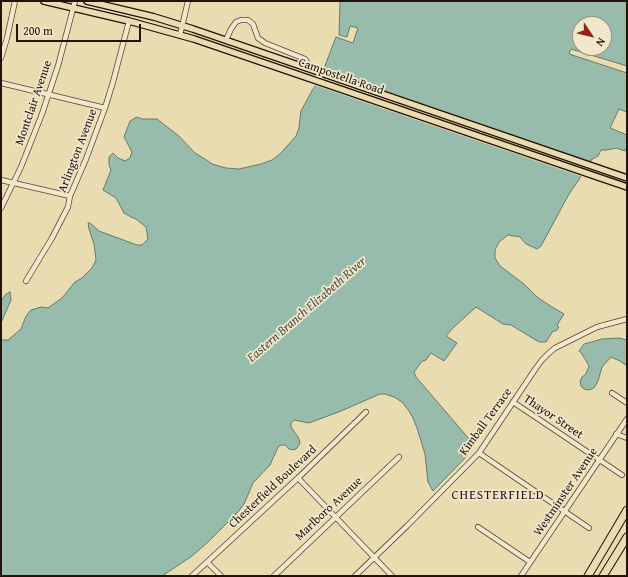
<!DOCTYPE html>
<html>
<head>
<meta charset="utf-8">
<style>
	body { margin:0 }
	#map { position:relative; width:628px; height:577px; overflow:hidden; background:#e9dcb0; font-family:"Gentium Book Plus",serif }
	canvas { display:block }
	.frame { position:absolute; inset:0; border:2px solid #24110a; pointer-events:none }
	.north { position:absolute; left:572px; top:16px; width:40px; height:40px; box-sizing:border-box; background:#f1e8cc; border:1px solid #9f927e; border-radius:50%; rotate:125deg; font-size:11px; font-weight:700; line-height:16px; text-align:center; color:#24110a }
	.north::after { content:''; display:block; margin:auto; width:14px; height:18px; background:#8f2418; clip-path:polygon(50% 0,100% 100%,50% 72%,0 100%) }
	.scale { position:absolute; left:16px; top:24px; width:125px; height:18px; box-sizing:border-box; border:2px solid #24110a; border-top:0; padding-left:5px; font-size:12px; line-height:14px; white-space:nowrap; color:#24110a; -webkit-text-stroke:3px #f1e8cc; paint-order:stroke }
</style>
</head>
<body>
<div id="map">
<canvas width="628" height="577"></canvas>
<div class="frame"></div>
<div class="north">N</div>
<div class="scale">200 m</div>
</div>
<script>
const context = document.querySelector('canvas').getContext('2d');
context.lineJoin = 'round';
function fill(path, color) {
  context.fillStyle = color;
  context.fill(path, 'evenodd');
}
function toPath(rows) {
  const path = new Path2D();
  for (const r of rows) {
    path.moveTo(r[0], r[1]);
    for (let i = 2; i < r.length; i += 2) path.lineTo(r[i], r[i + 1]);
  }
  return path;
}
function stroke(path, color, width, dash) {
  context.strokeStyle = color;
  context.lineWidth = width;
  context.lineCap = dash ? 'butt' : 'round';
  context.setLineDash(dash || []);
  context.stroke(path);
}
function write(font, color, halo, rows, align = 'center') {
  context.font = font + ' "Gentium Book Plus",serif';
  context.lineWidth = 3.5;
  context.setLineDash([]);
  context.textBaseline = 'middle';
  context.strokeStyle = halo;
  context.fillStyle = color;
  for (const [text, x, y, turn = 0] of rows) {
    context.save();
    context.translate(x, y);
    context.rotate((+turn || 0) * Math.PI / 180);
    context.textAlign = isNaN(turn) ? turn : align;
    if (halo) context.strokeText(text, 0, 0);
    context.fillText(text, 0, 0);
    context.restore();
  }
}
const water = toPath([
	[338,1,627,1,627,66,571,49,569,54,627,73,627,112,619,109,610,128,627,135,627,146,625,151,616,148,607,150,601,150,598,156,591,160,580,178,569,194,541,246,537,249,526,244,520,237,508,235,499,242,495,250,495,258,500,266,524,284,537,297,549,305,564,314,557,325,559,327,556,331,553,331,546,342,539,342,511,325,503,324,476,307,453,328,446,336,457,343,444,361,431,353,426,360,422,361,414,372,416,377,470,440,469,448,467,456,433,491,428,482,425,454,417,428,413,418,409,411,402,402,394,397,385,394,380,394,341,411,309,423,294,420,291,423,291,427,298,437,300,442,299,445,296,449,293,450,289,449,285,445,281,445,278,447,270,465,253,483,244,504,238,512,207,543,192,556,162,576,1,576,1,340,8,340,21,329,26,316,31,310,41,307,48,308,62,298,75,282,82,278,92,268,96,260,94,244,89,229,88,223,90,223,99,231,137,245,142,245,148,239,146,227,136,219,131,217,124,213,116,198,103,190,111,170,109,165,109,157,113,153,118,158,125,161,130,158,132,152,124,137,130,121,137,117,142,119,157,119,179,136,195,153,208,161,212,164,226,168,239,169,261,164,272,160,280,154,296,136,299,128,300,118,301,111,313,89,321,79,326,63,336,37,353,43,358,28,350,26,347,37,339,35,340,2,338,1],
	[580,24,604,24,604,48,580,48,580,24],
	[10,292,11,300,1,323,1,301,6,294,10,292],
	[619,338,627,340,627,366,620,361,611,357,602,367,598,381,594,388,589,390,584,389,581,386,580,381,582,377,586,374,589,366,582,354,579,351,584,344,602,339,619,338]
]);
fill(water, '#97bcab');
stroke(water, '#69786b', 1);
fill(toPath([
	[322,69,592,162,583,177,314,85,319,79]
]), '#e9dcb0');
const minor = toPath([
	[180,35,188,1],
	[226,40,231,29,236,22,241,20,248,20,253,24,258,38,265,43,305,59,308,64],
	[1,58,7,38,15,1],
	[1,83,105,108],
	[1,180,70,196],
	[1,208,21,167,42,114,58,66,75,1],
	[26,281,52,238,68,207,70,196,86,159,105,108,113,82,129,21],
	[612,393,627,403],
	[513,402,622,475],
	[616,434,627,438],
	[479,453,589,528],
	[298,478,392,576],
	[478,527,530,562],
	[208,563,221,576],
	[192,576,298,478,366,412],
	[274,576,399,457],
	[355,576,407,526,479,453,536,368,542,360,549,353,555,348,597,327,627,319],
	[521,576,627,419]
]);
const major = toPath([
	[44,1,129,21,194,39,627,187],
	[87,1,154,17,193,29,298,65,627,178]
]);
const highway = toPath([
	[588,576,627,510],
	[603,576,627,537]
]);
stroke(minor, '#554434', 6);
stroke(major, '#24110a', 8);
stroke(highway, '#24110a', 9);
stroke(minor, '#f1e8cc', 4.5);
stroke(major, '#e9dcb0', 5.5);
stroke(highway, '#e9dcb0', 7);
write('12px', '#24110a', '#f1e8cc', [
	["Campostella Road",341,77,19],
	["Montclair Avenue",34,103,-71],
	["Arlington Avenue",78,151,-69],
	["Thayor Street",553,417,34],
	["Kimball Terrace",486,422,-54],
	["Chesterfield Boulevard",273,487,-43],
	["Westminster Avenue",566,492,-56],
	["Marlboro Avenue",329,509,-43]
]);
write('italic 13px', '#4c4d42', '#f1e8cc', [
	["Eastern Branch Elizabeth River",307,310,-41]
]);
context.letterSpacing = '1px';
write('13px', '#24110a', '#f1e8cc', [
	["CHESTERFIELD",498,496]
]);
context.letterSpacing = '0px';
</script>
</body>
</html>
